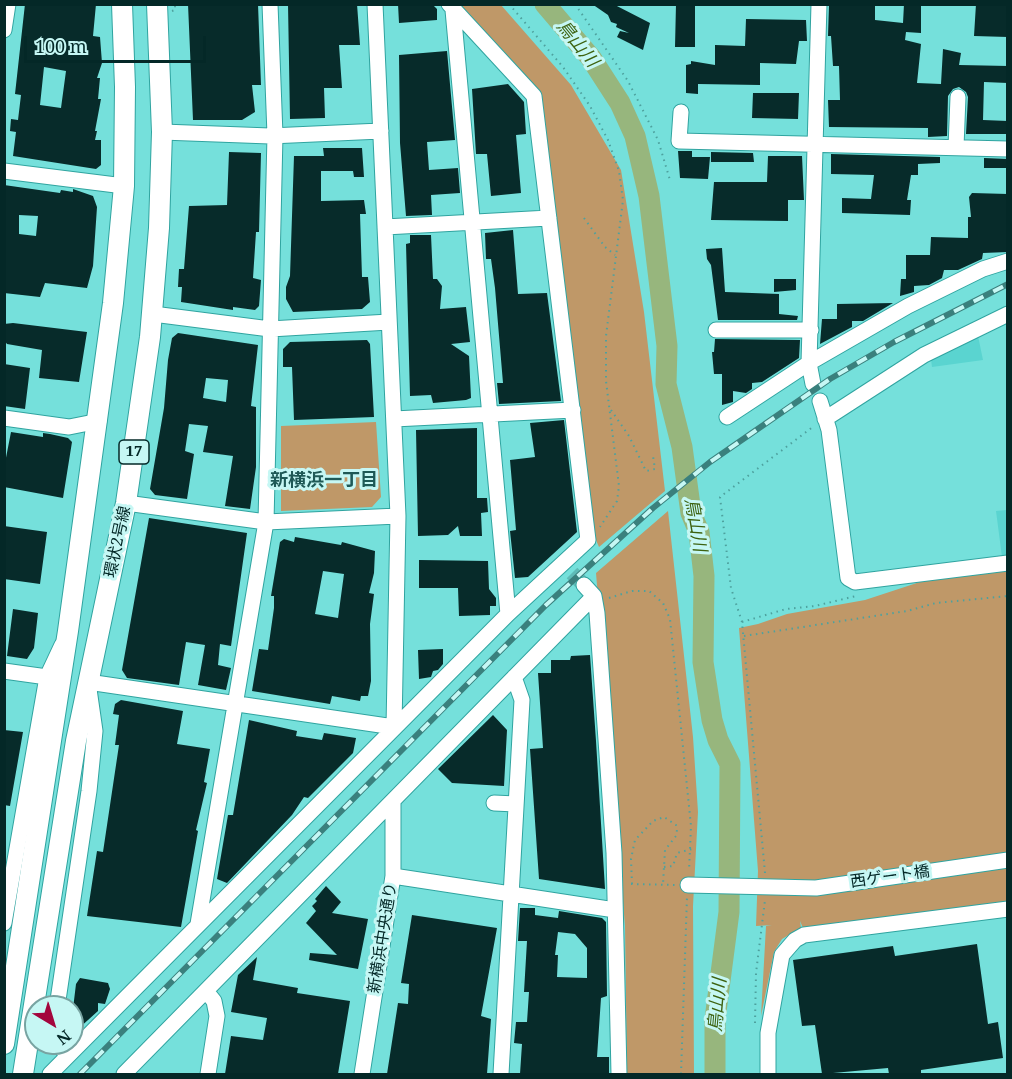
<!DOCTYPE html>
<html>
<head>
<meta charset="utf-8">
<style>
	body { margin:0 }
	#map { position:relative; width:1012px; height:1079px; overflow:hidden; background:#75e0db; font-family:"Noto Serif",serif }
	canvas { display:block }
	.frame { position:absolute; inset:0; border:6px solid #042827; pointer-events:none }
	.north { position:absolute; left:24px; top:995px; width:60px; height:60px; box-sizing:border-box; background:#c6f7f4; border:2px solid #78a4a2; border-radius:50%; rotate:142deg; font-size:16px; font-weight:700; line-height:24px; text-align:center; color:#042827 }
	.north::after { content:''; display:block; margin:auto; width:21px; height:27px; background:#a3063d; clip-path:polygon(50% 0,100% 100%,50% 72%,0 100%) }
	.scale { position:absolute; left:24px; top:36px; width:182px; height:27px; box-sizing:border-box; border:3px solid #042827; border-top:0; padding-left:8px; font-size:18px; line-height:21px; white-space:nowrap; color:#042827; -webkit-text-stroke:4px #c6f7f4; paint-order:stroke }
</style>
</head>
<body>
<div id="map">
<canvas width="1012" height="1079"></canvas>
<div class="frame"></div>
<div class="north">N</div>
<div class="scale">100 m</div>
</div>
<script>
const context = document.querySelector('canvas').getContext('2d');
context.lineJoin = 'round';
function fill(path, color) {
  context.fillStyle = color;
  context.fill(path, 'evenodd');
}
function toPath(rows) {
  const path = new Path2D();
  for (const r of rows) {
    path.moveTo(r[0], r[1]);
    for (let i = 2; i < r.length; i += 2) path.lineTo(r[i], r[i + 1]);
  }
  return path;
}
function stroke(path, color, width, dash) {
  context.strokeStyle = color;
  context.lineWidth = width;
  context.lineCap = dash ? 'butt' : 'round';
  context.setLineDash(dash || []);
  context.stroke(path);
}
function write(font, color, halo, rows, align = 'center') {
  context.font = font + ' "Noto Serif","Noto Sans JP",serif';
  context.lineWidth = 6;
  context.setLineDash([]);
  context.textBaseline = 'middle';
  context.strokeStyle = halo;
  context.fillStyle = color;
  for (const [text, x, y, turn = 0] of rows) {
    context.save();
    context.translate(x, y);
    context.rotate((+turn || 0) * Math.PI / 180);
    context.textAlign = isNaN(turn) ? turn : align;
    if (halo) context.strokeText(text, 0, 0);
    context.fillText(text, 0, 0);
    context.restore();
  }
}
fill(toPath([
	[978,336,983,360,932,367,931,360],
	[1007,510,1007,556,1002,557,996,511]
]), '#5ad4d0');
fill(toPath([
	[460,5,501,5,571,85,621,170,644,312,665,491,599,547,592,531,539,92],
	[376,422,381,497,372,507,281,511,281,426],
	[668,511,693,737,698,812,693,906,694,1074,627,1074,625,926,596,573],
	[1007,569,1007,904,803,928,800,921,801,928,782,939,774,952,761,1016,766,926,772,925,756,926,758,871,739,628,758,624,787,614,865,600,929,579]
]), '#bf9868');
stroke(toPath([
	[545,4,591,58,620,103,635,136,649,196,667,346,666,384,682,447,691,513,699,532,704,576,703,662,712,720,718,740,730,764,729,912,715,1019,715,1074]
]), '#97b67d', 21);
fill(toPath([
	[25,4,96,4,93,36,100,37,102,63,97,78,100,78,98,99,101,99,95,131,97,131,95,140,101,140,101,165,96,169,13,156,16,132,10,131,11,119,18,120,21,95,15,94],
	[44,67,66,71,61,108,40,105],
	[188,4,258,4,261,85,252,85,255,112,242,120,193,120],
	[288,4,357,4,360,45,339,45,342,88,324,88,325,118,290,119],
	[398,4,432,4,437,9,437,20,399,23],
	[592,4,613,4,650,23,643,50,617,37,620,31,629,33,616,27,617,24,611,22,608,15],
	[676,4,695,4,695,47,675,47],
	[875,4,875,20,903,23,904,4,921,4,921,33,906,32,905,40,921,44,917,83,941,84,943,49,961,53,959,65,1008,66,1008,83,984,82,983,120,1008,121,1008,134,966,134,968,97,966,92,959,87,953,89,948,96,947,136,928,137,928,128,829,127,828,100,840,100,839,66,833,66,831,36,828,36,829,5],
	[976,4,1008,4,1008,37,974,36],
	[746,19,806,20,807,41,799,41,796,64,760,63,760,85,698,84,698,94,686,93,686,65,691,64,691,61,715,65,715,45,745,46],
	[447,51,455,140,427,142,429,170,458,168,460,193,431,195,432,215,406,216,400,143,399,55],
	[508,84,524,102,526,134,516,135,521,193,491,196,487,154,476,154,472,89],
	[753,93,799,93,798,119,752,118],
	[323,148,362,148,364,177,354,177,353,171,321,171,321,201,364,200,366,214,360,214,362,277,368,277,370,302,362,309,293,312,286,299,286,287,290,276,294,156,324,156],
	[678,151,692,151,692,157,710,157,708,179,680,178],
	[229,152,261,153,259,232,256,232,253,278,261,280,259,306,255,310,233,307,233,310,181,302,182,287,178,287,179,269,184,269,189,206,227,205],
	[711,152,753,153,754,162,711,162],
	[831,154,940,157,940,163,918,164,918,175,911,175,907,200,911,200,910,215,842,213,842,198,871,199,874,175,831,174],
	[768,156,802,156,804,200,788,200,788,221,711,220,714,182,767,182],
	[984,158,1008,159,1008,168,984,168],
	[4,185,60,193,61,190,73,192,73,189,93,196,97,207,93,266,87,288,45,283,40,297,4,293],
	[19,215,38,216,36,236,19,234],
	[972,193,1008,194,1008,252,983,253,982,259,958,270,944,270,942,278,929,285,914,286,914,292,900,296,901,279,906,279,906,255,930,255,931,237,968,238,968,217,971,217,969,197],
	[513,230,518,294,547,293,561,401,499,404,497,383,503,383,495,288,491,259,486,259,485,233],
	[410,235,431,235,433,279,437,279,442,286,440,309,466,307,470,342,451,344,469,356,471,398,466,400,433,403,431,395,410,396,406,244,410,243],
	[722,248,725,292,779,294,779,314,798,316,797,320,718,320,711,265,707,259,706,249],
	[774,279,796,279,796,290,774,292],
	[893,303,863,321,852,321,852,327,820,344,822,319,837,319,837,304],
	[13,323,87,332,79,382,39,378,42,350,7,344,4,340,4,324],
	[178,333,258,345,251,406,256,407,256,467,250,509,225,506,233,456,203,452,208,426,189,424,185,451,194,454,187,499,155,495,150,489,164,408,168,360,172,338],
	[206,378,228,380,226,402,203,398],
	[715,339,800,340,799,358,762,382,752,383,752,389,746,393,733,391,733,402,722,405,722,374,714,374,712,352,714,352],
	[367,340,370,344,374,417,294,420,292,367,283,367,283,349,290,342],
	[4,364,30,368,25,409,4,406],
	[564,420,577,532,528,577,515,578,510,531,516,530,510,460,535,457,530,423],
	[477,428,477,498,487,498,488,512,481,513,482,536,460,536,458,526,448,535,418,536,416,430],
	[11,432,43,437,43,433,50,434,68,438,72,442,63,498,4,487,4,468],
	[149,518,247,533,231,646,220,644,218,665,231,668,226,690,198,685,205,645,186,642,179,685,127,678,122,670],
	[4,526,47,532,40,584,4,579],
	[295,537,341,545,342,542,375,551,374,573,369,593,374,594,370,624,371,681,368,696,361,696,360,701,332,696,330,704,252,691,259,649,268,650,274,608,274,596,271,596,280,542,284,539,294,542],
	[323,571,344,574,338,618,315,614],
	[419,560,488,561,489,589,496,598,496,606,490,606,490,615,459,616,458,588,419,588],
	[13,609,38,613,34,648,27,659,7,656],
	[443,649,443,664,438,670,433,671,431,677,419,679,418,650],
	[590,655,596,741,605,889,539,879,530,749,543,748,538,673,551,673,551,660,570,660,571,656],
	[121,700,183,711,177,744,210,749,204,782,207,783,196,830,198,831,181,927,87,916,97,851,103,852,119,745,115,745,119,715,113,714,115,704],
	[493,715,507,730,504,786,452,783,438,769],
	[249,720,297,731,296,736,322,740,324,733,356,738,353,753,308,798,304,797,292,815,227,883,217,879,228,815,233,815],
	[4,730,23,732,10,806,4,805],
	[326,886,341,902,332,913,368,919,358,969,309,960,310,953,337,955,306,923,316,911,312,906,317,901,315,899],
	[520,908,535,908,535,915,558,918,559,911,602,918,606,922,607,996,601,998,597,1057,609,1057,609,1074,520,1074,522,1044,514,1043,516,1022,527,1022,529,992,524,992,527,941,518,941],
	[558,932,575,934,587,948,587,978,557,977,558,955,555,955],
	[412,915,497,928,481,1016,491,1019,487,1074,387,1074,398,1003,408,1004,409,984,401,983],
	[977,944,988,1024,998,1022,1003,1058,921,1070,921,1074,889,1074,888,1068,822,1074,815,1025,802,1026,793,960,893,946,895,956],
	[257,957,253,980,298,988,297,993,350,1001,338,1074,225,1074,231,1036,263,1040,267,1018,231,1012,238,975],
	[80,978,108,983,110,989,105,1004,98,1003,98,1011,78,1029,74,1026,72,1017,76,984]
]), '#072b2a');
stroke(toPath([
	[572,573,584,585]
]), '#5ebbb7', 15, [15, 8]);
const minor = toPath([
	[453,10,508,614],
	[4,30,8,4],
	[681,112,679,141,1008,149],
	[162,132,270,136,381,131],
	[956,147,958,97],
	[4,171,124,186],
	[385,227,549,218],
	[153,314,270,329,389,322],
	[716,330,811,330],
	[813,384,809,363,819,4],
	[820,401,829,430,848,578,855,582,1008,563],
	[727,417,809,363,908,306,983,269,1008,261],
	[4,418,69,427,99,421],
	[394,419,573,410],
	[825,419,924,355,1008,314],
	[126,503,266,522,398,516],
	[584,585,594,596,597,613,614,853,619,1074],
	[4,671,47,677],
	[494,803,516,804],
	[393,876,615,910],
	[688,885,816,888,1008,860],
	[4,923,47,677,62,645],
	[198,924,266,522,275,135,270,4],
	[206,991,214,1001,217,1016,208,1074],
	[57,1007,89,791,95,731,88,682,394,727,398,516,375,4],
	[57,1043,68,1056],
	[50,1074,508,614,588,540,534,96,449,4],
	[124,1074,594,596],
	[362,1074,393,876,393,801],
	[501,1074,522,700,514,677],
	[768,1074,768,1033,782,955,795,940,804,935,1008,909]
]);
const major = toPath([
	[4,1044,68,631,113,303,124,186,125,87,122,4],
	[23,1074,76,741,126,503,150,337,159,228,162,132,157,4]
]);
stroke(minor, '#30a4a0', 17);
stroke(major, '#30a4a0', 22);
stroke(toPath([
	[509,4,563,67,590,106,608,140,619,171,623,200,606,336,606,381,619,486,617,501,600,527],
	[575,4,628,81,658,140,670,180],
	[172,11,175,10,175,4],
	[584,218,605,247,615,255],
	[611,410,629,436,646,471,655,469,653,456],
	[609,598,632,591,649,591,663,603,670,619,691,826,689,871],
	[742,622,731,588,720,497,814,426],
	[744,636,907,611,936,603,1008,596],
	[664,867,673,866,677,853,692,849],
	[765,873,742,622,786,609,815,606,856,596],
	[631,884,676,885],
	[632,884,631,859,635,840,653,821,664,817,676,825,677,830,676,836,665,850,663,884],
	[755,1023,756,973,765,900],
	[681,1074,687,897]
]), '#4ea19e', 2, [1.5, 4.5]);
stroke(minor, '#fff', 15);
stroke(major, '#fff', 20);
const rail = toPath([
	[80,1074,546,605,653,508,710,462,830,379,894,342,1008,284]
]);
stroke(rail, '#3a807d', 6);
stroke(rail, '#c6f7f4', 4, [11]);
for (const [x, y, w] of [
	[134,452,30]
]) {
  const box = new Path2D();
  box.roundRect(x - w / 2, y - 12, w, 24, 4.5);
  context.fillStyle = '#c6f7f4';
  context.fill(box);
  stroke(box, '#042827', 1.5);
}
write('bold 15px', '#042827', null, [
	["17",134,452]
]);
write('16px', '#042827', '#c6f7f4', [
	["環状2号線",118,542,-78],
	["西ゲート橋",890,877,-8],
	["新横浜中央通り",383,938,-81]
]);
write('italic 18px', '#3d6210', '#c6f7f4', [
	["鳥山川",577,44,51],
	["鳥山川",695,525,80],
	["鳥山川",718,1005,-85]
]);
write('bold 18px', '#1e5956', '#c6f7f4', [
	["新横浜一丁目",324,481]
]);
</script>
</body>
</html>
